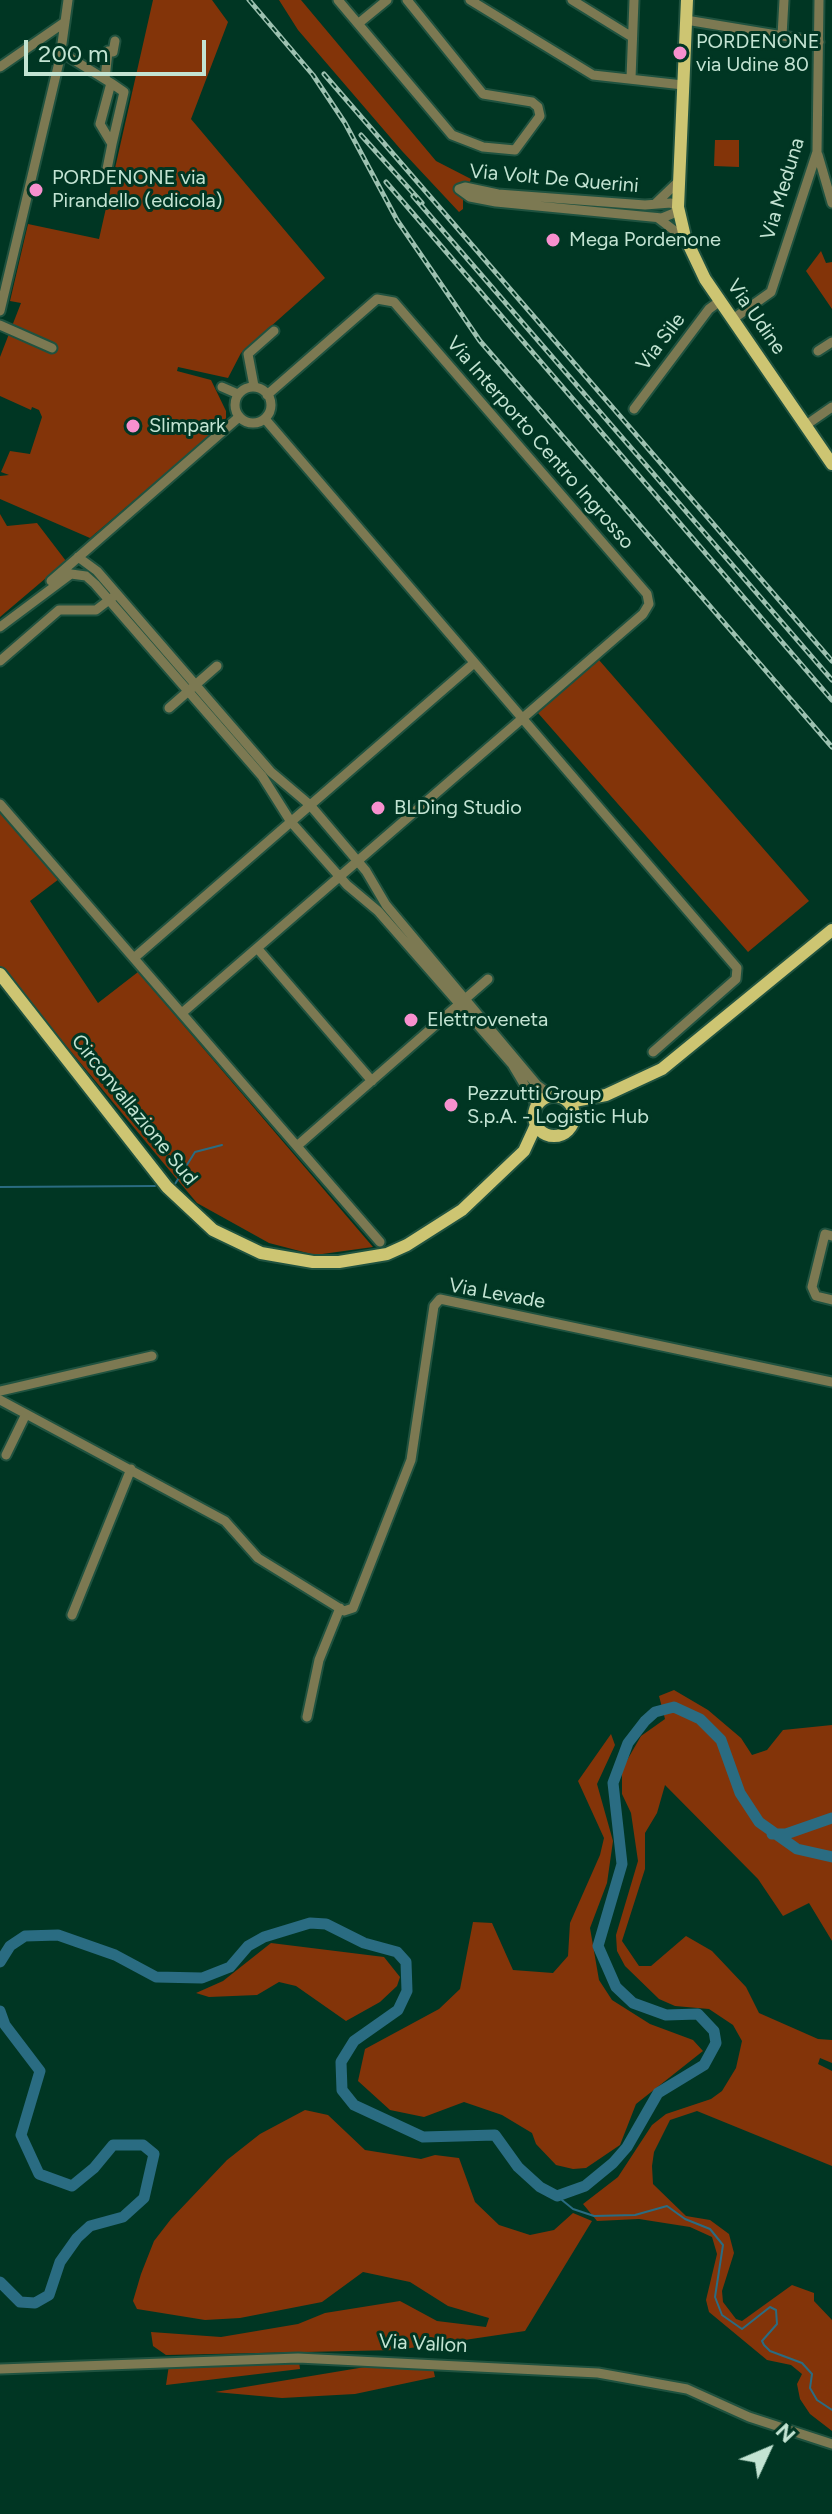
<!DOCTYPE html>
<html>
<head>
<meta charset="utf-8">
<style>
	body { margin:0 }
	#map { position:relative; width:832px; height:2514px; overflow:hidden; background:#003623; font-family:Figtree,sans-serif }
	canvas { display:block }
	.north { position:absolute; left:728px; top:2410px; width:80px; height:80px; -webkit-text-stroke:6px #003623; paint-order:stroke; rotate:46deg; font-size:22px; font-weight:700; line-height:32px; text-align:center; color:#c3e4d3 }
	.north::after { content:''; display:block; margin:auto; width:28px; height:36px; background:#c3e4d3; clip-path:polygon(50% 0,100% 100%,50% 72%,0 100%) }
	.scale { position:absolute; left:24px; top:40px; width:182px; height:36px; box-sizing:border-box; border:4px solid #c3e4d3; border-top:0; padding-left:10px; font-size:24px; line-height:28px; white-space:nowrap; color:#c3e4d3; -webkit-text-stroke:6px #003623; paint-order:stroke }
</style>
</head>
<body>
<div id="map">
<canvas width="832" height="2514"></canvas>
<div class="north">N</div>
<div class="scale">200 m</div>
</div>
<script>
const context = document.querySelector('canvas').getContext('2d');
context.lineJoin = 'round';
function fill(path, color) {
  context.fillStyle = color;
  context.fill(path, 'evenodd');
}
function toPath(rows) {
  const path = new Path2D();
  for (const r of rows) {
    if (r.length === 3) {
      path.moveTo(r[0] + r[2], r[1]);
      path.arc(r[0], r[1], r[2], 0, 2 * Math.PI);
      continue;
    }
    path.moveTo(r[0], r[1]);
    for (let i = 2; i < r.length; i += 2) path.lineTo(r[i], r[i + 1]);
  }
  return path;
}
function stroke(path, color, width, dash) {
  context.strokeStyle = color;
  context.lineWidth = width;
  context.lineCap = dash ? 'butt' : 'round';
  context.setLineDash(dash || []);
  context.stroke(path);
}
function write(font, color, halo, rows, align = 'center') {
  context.font = font + ' Figtree,sans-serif';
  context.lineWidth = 6;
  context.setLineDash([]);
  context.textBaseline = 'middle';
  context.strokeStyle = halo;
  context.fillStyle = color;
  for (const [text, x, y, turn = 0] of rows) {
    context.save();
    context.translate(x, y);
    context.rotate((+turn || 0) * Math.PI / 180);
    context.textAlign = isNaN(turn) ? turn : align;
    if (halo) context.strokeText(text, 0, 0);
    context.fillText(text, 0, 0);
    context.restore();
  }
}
fill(toPath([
	[153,0,212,0,228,22,191,119,325,278,241,353,228,378,178,367,177,371,211,380,226,411,226,418,219,428,90,538,0,499,0,476,9,475,1,472,10,451,30,454,42,417,39,410,32,407,31,410,0,396,0,357,21,303,10,301,28,224,99,239],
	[279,0,301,0,436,161,471,179,463,198,463,209,459,212,402,151,298,30],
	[715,140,739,140,739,167,714,166],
	[821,251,826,263,832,262,832,309,806,271],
	[0,514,7,526,37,523,66,561,0,617],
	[599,660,809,901,748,952,538,713],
	[0,812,59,879,30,901,98,1003,138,972,373,1247,315,1255,269,1243,197,1203,170,1171,0,966],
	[674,1690,708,1710,741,1738,752,1755,767,1750,783,1730,832,1725,832,1941,809,1903,783,1916,758,1879,665,1785,657,1813,645,1833,645,1869,622,1941,639,1966,651,1966,686,1936,712,1951,746,1987,759,2013,818,2039,832,2040,832,2063,820,2058,818,2064,832,2071,832,2166,697,2111,670,2120,654,2152,652,2166,653,2184,686,2216,710,2220,729,2234,734,2253,722,2291,723,2302,736,2319,742,2321,792,2285,814,2293,814,2301,832,2320,832,2431,810,2414,800,2399,797,2384,802,2374,791,2365,767,2360,709,2312,706,2300,717,2254,712,2237,690,2227,639,2219,597,2221,583,2204,618,2177,652,2125,666,2114,711,2099,722,2091,736,2068,742,2041,733,2025,709,2009,675,2006,659,1999,625,1966,617,1951,616,1935,638,1861,631,1813,622,1794,622,1769,641,1736,665,1719,659,1696],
	[611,1734,615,1745,597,1784,613,1841,607,1883,590,1928,599,1980,612,2000,650,2024,693,2040,703,2051,636,2104,620,2145,586,2168,573,2169,556,2165,536,2144,532,2133,502,2115,464,2102,424,2117,390,2110,358,2081,365,2049,439,2009,460,1989,473,1922,492,1923,513,1970,553,1973,568,1956,570,1923,600,1855,604,1838,578,1781],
	[271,1943,384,1957,400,1977,397,1986,380,2002,346,2021,296,1986,279,1982,257,1995,209,1997,196,1993,223,1981],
	[305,2110,328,2115,365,2150,421,2159,435,2155,459,2158,475,2202,499,2225,530,2235,554,2230,573,2213,592,2221,525,2331,397,2350,166,2355,153,2346,151,2332,221,2337,298,2324,325,2313,400,2301,437,2321,486,2327,489,2318,448,2306,410,2282,363,2272,322,2302,240,2318,205,2320,137,2309,133,2301,141,2274,154,2241,171,2219,227,2160,260,2134],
	[299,2361,300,2369,166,2385,169,2365],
	[371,2366,433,2368,435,2377,355,2394,282,2398,215,2392]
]), '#833409');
stroke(toPath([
	[175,1184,195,1152,222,1145],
	[0,1187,155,1186],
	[557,2196,573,2209,594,2216,635,2215,667,2206,685,2219,710,2229,723,2245,715,2297,722,2315,742,2329,770,2307,776,2310,777,2324,762,2341,764,2345,770,2351,802,2363,812,2374,810,2388,817,2400,832,2410]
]), '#2a6c82', 2);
stroke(toPath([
	[772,1834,786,1834,832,1818],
	[0,1962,10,1946,25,1936,58,1935,115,1955,156,1977,202,1978,230,1967,248,1946,264,1937,310,1923,326,1924,364,1943,397,1952,406,1962,407,1991,398,2010,354,2041,341,2062,342,2090,354,2105,423,2137,495,2135,518,2167,540,2187,557,2196,585,2186,613,2163,627,2147,658,2093,704,2065,716,2043,714,2031,698,2014,666,2015,633,2003,616,1987,598,1946,622,1864,613,1783,628,1743,645,1721,655,1712,674,1707,700,1719,721,1740,740,1793,759,1822,797,1849,832,1857],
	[0,2011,5,2025,40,2071,21,2135,39,2174,72,2186,94,2168,113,2145,143,2145,154,2154,144,2198,123,2217,90,2226,77,2238,60,2262,49,2295,35,2303,20,2302,0,2282]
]), '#2a6c82', 11);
const minor = toPath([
	[338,0,452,135,483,147,515,150,540,116,538,107,532,102,483,94,407,0],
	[470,0,593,75,683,85],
	[572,0,632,37],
	[686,20,819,42],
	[359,23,387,0],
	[782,36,784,0],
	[61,52,111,83,100,124,112,144,106,174],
	[0,67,65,22],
	[631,78,634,0],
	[105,79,108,51,113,52,115,41],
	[111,83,124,92,112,144],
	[818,155,832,203],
	[656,203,679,181],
	[678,207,671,203,645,205,498,194,465,187,459,189,470,197,496,202,662,218,679,211],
	[658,218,684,238],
	[0,311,60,58,68,0],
	[733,319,771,292,817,152,819,0],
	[0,325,52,348],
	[818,351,832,342],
	[254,386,248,354,274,331],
	[253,405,18],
	[222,387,238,394],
	[634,409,709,309,720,301],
	[265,419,737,968,736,979,653,1052],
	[806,425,832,407],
	[78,557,97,571,271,772,310,805,366,871,386,905,537,1085,552,1096],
	[51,581,239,417],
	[0,627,71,574,86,576,95,584,262,776,291,822,347,885,378,911,512,1064,537,1106],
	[0,661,59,610,96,610,113,597],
	[169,708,217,666],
	[0,804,380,1242],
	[257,948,372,1081],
	[134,958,474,663],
	[182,1013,643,614,649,604,647,594,394,302,377,299,267,395],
	[297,1146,488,979],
	[832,1236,825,1234,812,1287,816,1296,832,1300],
	[0,1391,152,1356],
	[0,1400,225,1521,258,1558,344,1611,353,1608,411,1460,434,1306,440,1299,832,1382],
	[6,1455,26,1414],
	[72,1615,131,1469],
	[307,1717,319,1660,340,1608],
	[0,2369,298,2358,598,2373,687,2389,749,2417,832,2444]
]);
const major = toPath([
	[687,0,678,207,685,237,705,279,832,464],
	[0,974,167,1187,213,1230,261,1253,313,1262,339,1262,387,1254,407,1245,462,1210,524,1151,536,1125],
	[554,1116,20],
	[569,1102,606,1095,662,1069,832,930]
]);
stroke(minor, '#1f523f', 13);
stroke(major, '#1f523f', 16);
stroke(minor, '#7c7952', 9);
stroke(major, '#cdc572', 12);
const rail = toPath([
	[249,0,313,75,345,123,397,220,480,341,832,747],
	[324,74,832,661],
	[361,135,422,203],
	[386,182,832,700],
	[413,196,832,680]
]);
stroke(rail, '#9cc1b0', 5);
stroke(rail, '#003623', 2, [6]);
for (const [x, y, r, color] of [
	[680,53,8,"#f790ce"],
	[36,190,8,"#f790ce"],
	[553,240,8,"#f790ce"],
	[133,426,8,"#f790ce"],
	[378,808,8,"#f790ce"],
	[411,1020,8,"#f790ce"],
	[451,1105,8,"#f790ce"]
]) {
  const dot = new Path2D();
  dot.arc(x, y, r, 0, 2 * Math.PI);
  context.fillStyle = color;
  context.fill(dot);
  stroke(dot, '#003623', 3);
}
write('20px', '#c3e4d3', '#003623', [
	["PORDENONE",696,42],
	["via Udine 80",696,65],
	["PORDENONE via",52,178],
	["Pirandello (edicola)",52,201],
	["Mega Pordenone",569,240],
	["Slimpark",149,426],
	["BLDing Studio",394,808],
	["Elettroveneta",427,1020],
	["Pezzutti Group",467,1094],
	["S.p.A. - Logistic Hub",467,1117]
], 'left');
write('20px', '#c3e4d3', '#003623', [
	["Via Volt De Querini",554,179,5],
	["Via Meduna",783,189,-73],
	["Via Udine",756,317,55],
	["Via Sile",661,342,-53],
	["Via Interporto Centro Ingrosso",540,443,49],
	["Circonvallazione Sud",134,1110,51],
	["Via Levade",497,1294,10],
	["Via Vallon",423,2344,3]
]);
</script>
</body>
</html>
